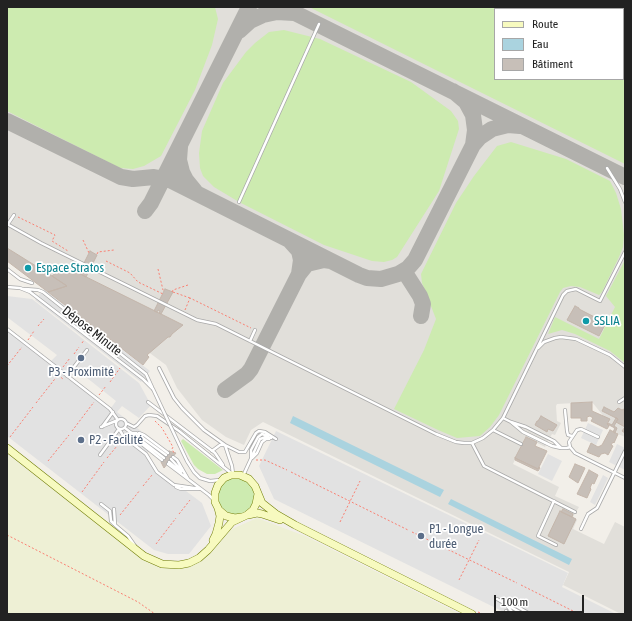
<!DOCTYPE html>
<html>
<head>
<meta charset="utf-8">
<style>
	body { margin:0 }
	#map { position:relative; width:632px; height:621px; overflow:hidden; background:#f2efe9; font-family:"Asap Condensed",sans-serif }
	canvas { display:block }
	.frame { position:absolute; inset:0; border:8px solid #222; pointer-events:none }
	.legend { position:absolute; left:494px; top:8px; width:130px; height:72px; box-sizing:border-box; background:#fff; border:1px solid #a7a7a7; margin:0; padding:5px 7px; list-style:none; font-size:12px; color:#222 }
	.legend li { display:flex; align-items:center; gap:8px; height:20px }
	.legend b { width:20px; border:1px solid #a7a7a7 }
	.scale { position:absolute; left:494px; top:595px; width:90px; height:18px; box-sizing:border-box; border:2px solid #222; border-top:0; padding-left:5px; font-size:12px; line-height:14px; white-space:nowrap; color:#222; -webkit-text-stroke:3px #fff; paint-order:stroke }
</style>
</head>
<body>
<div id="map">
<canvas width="632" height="621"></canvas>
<div class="frame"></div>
<ul class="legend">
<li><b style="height:5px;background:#f7fabf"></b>Route</li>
<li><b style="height:11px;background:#aad3df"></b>Eau</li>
<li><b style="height:11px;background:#c7bfb8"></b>Bâtiment</li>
</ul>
<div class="scale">100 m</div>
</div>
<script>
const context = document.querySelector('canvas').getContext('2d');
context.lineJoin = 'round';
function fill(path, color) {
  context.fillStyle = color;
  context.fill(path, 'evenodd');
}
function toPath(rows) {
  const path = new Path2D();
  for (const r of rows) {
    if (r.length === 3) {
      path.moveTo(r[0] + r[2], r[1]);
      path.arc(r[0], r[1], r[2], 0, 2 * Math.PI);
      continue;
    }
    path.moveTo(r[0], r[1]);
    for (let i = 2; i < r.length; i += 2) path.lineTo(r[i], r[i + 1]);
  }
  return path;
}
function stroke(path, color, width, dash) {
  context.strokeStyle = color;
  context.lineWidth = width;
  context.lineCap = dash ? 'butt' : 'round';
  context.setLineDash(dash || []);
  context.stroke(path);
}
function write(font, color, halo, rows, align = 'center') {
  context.font = font + ' "Asap Condensed",sans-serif';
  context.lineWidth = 3.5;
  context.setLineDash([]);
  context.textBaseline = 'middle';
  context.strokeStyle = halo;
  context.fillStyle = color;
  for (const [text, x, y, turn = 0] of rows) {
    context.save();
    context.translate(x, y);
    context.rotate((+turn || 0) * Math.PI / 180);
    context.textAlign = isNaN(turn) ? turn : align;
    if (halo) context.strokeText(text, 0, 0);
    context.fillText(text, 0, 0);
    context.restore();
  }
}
fill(toPath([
	[7,7,625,7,625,437,618,434,592,402,557,404,556,406,557,421,561,423,555,435,552,434,545,447,526,437,513,464,559,487,555,496,579,507,573,517,577,520,573,529,604,544,615,522,625,527,625,614,621,614,563,585,569,572,263,422,251,430,244,445,226,437,202,420,177,388,166,365,7,248],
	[495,9,623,9,623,79,495,79]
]), '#e1dfda');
fill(toPath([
	[7,454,135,553,158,567,179,569,202,560,230,530,257,518,305,536,460,614,7,614]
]), '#eef0d5');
fill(toPath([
	[7,7,215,7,218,19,212,45,195,90,161,156,144,166,133,169,120,168,7,111],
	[309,7,625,7,625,164],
	[495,9,623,9,623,79,495,79],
	[284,30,320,39,411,82,451,111,458,121,459,129,439,191,397,257,392,260,384,262,372,261,324,245,239,202,214,187,203,176,200,168,199,153,202,131,223,83,246,52,255,43,269,32],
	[511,142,566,159,610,181,616,193,621,209,624,235,623,247,619,257,602,292,599,295,580,287,571,286,563,288,560,292,499,415,490,427,480,436,457,438,438,430,394,409,424,350,436,319,422,283,421,274,456,203,474,176,497,146],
	[625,260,625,363,610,351,575,334,562,330,548,334,555,317,599,339,615,307,606,296],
	[183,439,223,470,215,474,207,474,198,469,194,465,181,441],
	[236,496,18]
]), '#cdebb0');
fill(toPath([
	[44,289,150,371,141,382,35,300],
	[7,296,32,299,139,383,151,405,139,418,122,406,117,412,156,443,147,453,158,470,202,503,211,526,189,554,168,554,154,550,7,436,7,327,51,361,57,355,7,317],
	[77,370,116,401,111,408,71,377],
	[588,423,603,430,596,445,581,438],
	[276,431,568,573,562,587,616,614,508,614,274,499,259,466],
	[617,444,625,448,625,470,609,462],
	[548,454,562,461,552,481,538,474],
	[603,475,608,478,595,505,590,502]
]), '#e2e2e2');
fill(toPath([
	[293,416,444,490,440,497,290,423],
	[451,499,572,559,569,565,448,504]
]), '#aad3df');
stroke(toPath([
	[283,7,625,177],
	[239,31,250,21,263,15,277,12,294,13],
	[7,121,121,177,133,179,154,177,170,180,359,275,367,278,381,279,398,274,408,268,415,260,473,145,475,130,473,115,466,102,453,91],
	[473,145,480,137,492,129,508,125,520,126],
	[180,147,179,160,182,172,186,180,195,191],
	[145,211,151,203,249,7],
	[290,241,299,251,301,260,299,274,307,264,324,260,331,261],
	[404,271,420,296,423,304,421,316],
	[225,390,247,374,251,369,299,274]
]), '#b1b0ac', 16);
const building = toPath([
	[7,248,52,276,67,286,48,292,7,261,7,248],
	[90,251,97,255,86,277,79,273,90,251],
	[64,266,157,312,158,310,160,311,159,313,183,325,172,334,170,337,168,337,147,355,149,357,143,365,98,330,94,332,90,328,91,325,48,292,67,286,52,276,64,266],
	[165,289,173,292,161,314,154,311,165,289],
	[575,306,579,308,579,309,606,323,599,336,567,320,575,306],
	[592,402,592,411,610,419,607,424,609,426,607,429,591,421,593,418,590,416,587,417,587,421,581,421,581,418,571,418,571,403,592,402],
	[604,407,614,412,618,408,622,410,624,409,625,433,622,431,625,427,616,422,618,419,602,411,604,407],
	[541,416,557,425,553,431,548,429,547,432,535,425,537,421,538,421,541,416],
	[616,418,618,419,614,426,617,428,615,433,613,432,615,428,607,424,608,423,612,425,616,418],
	[610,430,618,434,614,443,613,442,611,445,613,446,608,455,605,453,601,454,599,457,587,452,591,443,598,447,602,445,610,430],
	[526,437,537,442,535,446,547,451,538,469,515,458,526,437],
	[169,451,176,453,164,468,161,462,169,451],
	[515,458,538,469,539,467,540,468,538,471,515,460,515,458],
	[575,464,585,468,578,483,569,477,575,464],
	[589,470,598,475,594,484,592,483,590,488,591,489,587,498,577,494,589,470],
	[563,509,573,514,572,517,561,512,563,509],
	[560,511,576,519,564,544,548,536,560,511]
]);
fill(building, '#c7bfb8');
stroke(building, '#c4b6ab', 1);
const lane = toPath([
	[607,168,620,189,625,202],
	[239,202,319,24],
	[7,224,41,243,197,320,216,324,436,434,456,442,464,443,472,443,483,438,493,430,503,418,563,295,567,291,576,289,600,301,625,252],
	[8,224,14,215],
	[7,269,20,279,32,283],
	[7,287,20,288,30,292,143,379,153,389],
	[25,289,38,290,43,292,146,374,152,387],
	[7,329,110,409,118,420,101,427],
	[250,341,255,330],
	[538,348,544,342,555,338,561,337,576,339,610,355,625,367],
	[159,368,174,398,182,408,204,430,225,445,239,452,245,452,256,433,259,431,265,432,276,439],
	[67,376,87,350],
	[148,402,215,453,223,465],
	[619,402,625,398],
	[565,410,567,431,568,435,572,436],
	[503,418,511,422],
	[121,424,5],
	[126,423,134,427,137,425,145,416,149,415,157,416,179,431,231,473],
	[102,427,113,412],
	[125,428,164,458],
	[119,429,124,437,146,454,157,472,174,485,201,489],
	[493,430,521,444],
	[132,433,136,433,166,455],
	[139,433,144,435,168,453],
	[133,435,137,440,162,460],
	[598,437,581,429,577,430,569,442,570,447,575,453,625,478],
	[472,443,484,466,575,512],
	[561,448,554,441,526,427,511,422,523,432,552,446,561,448,567,448,570,447],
	[212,451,220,445,225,445,232,466,233,474],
	[100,455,119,429],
	[173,457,177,460,188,479],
	[251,457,251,450,258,437,262,434,268,436],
	[252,458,257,453,262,442,266,439,269,439],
	[171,459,182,471],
	[187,461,194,472,200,478,210,481,220,480],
	[169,462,181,472],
	[168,464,209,495,213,499],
	[243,476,260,439,266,437,271,438],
	[176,487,181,489,198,489],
	[554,501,538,536,556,545],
	[101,504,110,511,111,521,114,524],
	[114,509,115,525,128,536,135,546],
	[581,529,588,514,597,508,625,451],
	[497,599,523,614],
	[508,605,516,606,530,614],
	[508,607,512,612,516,614],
	[506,611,506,614]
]);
const secondary = toPath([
	[7,448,144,556,162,564,179,565,189,563,199,558,208,550,232,522,247,515,253,510,256,504,258,494],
	[248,515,257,513,262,514,280,520],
	[241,517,235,518,226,516,219,510,215,502,215,493,218,485,224,478,231,475,240,475,249,479,255,486,262,503,276,514,295,525,472,614],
	[213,540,216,534,219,523,220,516,218,508]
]);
stroke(lane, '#a9a9a9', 4);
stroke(secondary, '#707d05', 8);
stroke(toPath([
	[18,217,55,235,52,241,68,251],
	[83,240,89,253],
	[97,254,98,252,114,250],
	[106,261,130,273,138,282,163,294],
	[158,269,163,290,164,291],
	[172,292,173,290,188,285],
	[173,292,190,298],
	[185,310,190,298,251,328],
	[38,326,44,319],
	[28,340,34,331],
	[82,343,84,340],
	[74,354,79,347],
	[7,366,22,347],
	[63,367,70,358],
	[58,375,63,379],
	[110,382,120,368],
	[99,395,106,386],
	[36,403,58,375],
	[155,421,162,428,173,447,172,449,174,453],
	[72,431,94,402],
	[10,437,33,407],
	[107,458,122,440],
	[256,460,265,460,287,470],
	[48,461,69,435],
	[291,472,408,530],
	[143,486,152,475],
	[82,492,104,462],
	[179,514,190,500],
	[120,515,140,490],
	[340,522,360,481],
	[412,532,517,583],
	[7,535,138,602,155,614],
	[156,544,176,518],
	[459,580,479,540],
	[521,585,579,614],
	[478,612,483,614]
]), '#fa8072', 1, [2, 2]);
stroke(lane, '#fff', 2.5);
stroke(secondary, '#f7fabf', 7);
const laneBridge = toPath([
	[153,389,187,461]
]);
stroke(laneBridge, '#a9a9a9', 4, []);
stroke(laneBridge, '#fff', 2.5);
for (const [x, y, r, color] of [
	[28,268,4,"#0f9aa8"],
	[586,321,4,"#0f9aa8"],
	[81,358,4,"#5c6f8a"],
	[81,440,4,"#5c6f8a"],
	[421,536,4,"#5c6f8a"]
]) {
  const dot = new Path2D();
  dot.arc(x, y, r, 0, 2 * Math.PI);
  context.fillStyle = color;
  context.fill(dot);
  stroke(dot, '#fff', 1.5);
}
write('13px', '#0d838f', '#fff', [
	["Espace Stratos",36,268],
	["SSLIA",594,321]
], 'left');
write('13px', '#222', '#fff', [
	["Dépose Minute",92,331,38]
]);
write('13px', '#4e5e75', '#fff', [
	["P3 - Proximité",81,372,"center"],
	["P2 - Facilité",89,440],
	["P1 - Longue",429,529],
	["durée",429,544]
], 'left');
</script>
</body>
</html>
